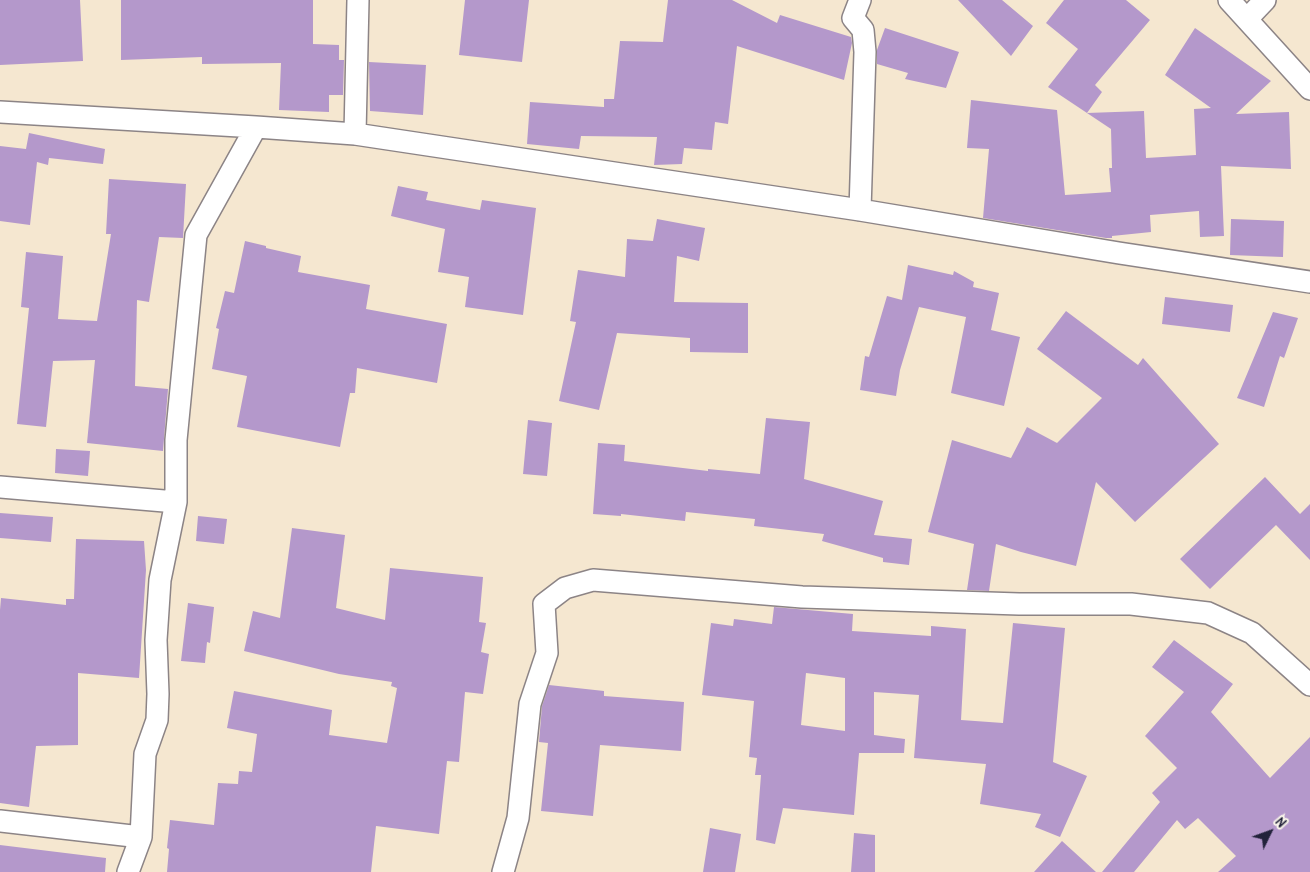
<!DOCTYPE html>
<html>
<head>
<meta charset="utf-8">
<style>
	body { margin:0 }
	#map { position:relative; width:1310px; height:872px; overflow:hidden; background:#f5e7d0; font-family:"Patrick Hand",sans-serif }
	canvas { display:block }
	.north { position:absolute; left:1245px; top:807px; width:50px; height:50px; -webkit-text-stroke:4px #fbf7ec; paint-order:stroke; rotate:48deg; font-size:14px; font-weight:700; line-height:20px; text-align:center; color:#22223b }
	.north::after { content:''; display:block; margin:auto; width:18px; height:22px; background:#22223b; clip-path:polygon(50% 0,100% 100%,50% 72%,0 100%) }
</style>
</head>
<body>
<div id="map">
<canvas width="1310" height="872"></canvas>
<div class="north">N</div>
</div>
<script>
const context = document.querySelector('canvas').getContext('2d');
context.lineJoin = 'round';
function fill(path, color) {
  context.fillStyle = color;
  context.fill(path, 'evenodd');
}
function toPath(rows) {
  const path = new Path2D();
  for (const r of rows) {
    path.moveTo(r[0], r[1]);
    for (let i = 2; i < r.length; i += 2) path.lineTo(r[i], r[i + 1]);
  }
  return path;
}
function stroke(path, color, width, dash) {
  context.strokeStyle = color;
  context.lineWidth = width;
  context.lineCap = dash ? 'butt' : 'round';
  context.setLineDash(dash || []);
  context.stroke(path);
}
fill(toPath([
	[0,0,80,0,83,61,0,65],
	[121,0,313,0,313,44,339,45,339,60,344,60,343,95,329,95,329,112,279,110,281,63,202,64,202,57,121,60],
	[465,0,529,0,522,62,459,55],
	[668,0,732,0,777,23,780,15,851,37,852,43,844,80,737,46,728,124,715,122,712,150,684,148,682,164,654,165,657,137,581,136,579,149,527,144,530,102,604,107,604,99,614,99,620,41,663,42],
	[958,0,1002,0,1033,26,1011,56],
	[1064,0,1126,0,1150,20,1095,85,1102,92,1087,113,1048,87,1078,49,1046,23],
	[885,28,959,52,946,88,905,79,908,73,877,64,877,50],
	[1195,28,1271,81,1236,114,1289,112,1291,169,1221,166,1224,236,1200,237,1199,211,1150,215,1151,232,1112,236,1112,238,1106,238,983,218,989,149,967,148,971,100,1057,110,1065,195,1111,192,1109,168,1112,168,1111,129,1087,113,1144,111,1146,158,1196,155,1194,109,1211,108,1165,75],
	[369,62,426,65,423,115,370,111],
	[29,133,105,149,103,164,49,158,48,165,37,162,30,225,0,221,0,146,26,149],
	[109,179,186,184,183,238,159,237,149,302,137,300,135,386,168,389,163,451,87,443,95,360,53,361,46,427,17,424,29,308,21,307,26,252,63,256,58,319,97,321,111,234,106,234],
	[398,186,428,192,426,200,480,210,482,200,536,208,523,315,465,307,469,277,438,272,445,229,391,216],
	[657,219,705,228,699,261,677,256,674,302,748,303,748,353,690,352,690,338,617,333,599,410,559,401,576,322,570,321,578,270,625,277,627,239,653,241],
	[1231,219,1284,221,1283,257,1230,255],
	[245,241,266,246,266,248,301,256,298,272,370,285,366,309,447,324,437,383,357,368,355,393,350,393,340,447,237,427,247,376,212,369,219,329,216,328,225,291,234,293],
	[908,265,953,275,954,271,974,282,973,287,999,293,991,330,1020,337,1004,406,951,393,966,317,919,307,900,370,896,396,860,390,865,356,869,357,887,296,902,300],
	[1165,297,1233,305,1230,332,1162,324],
	[1066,311,1138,365,1143,358,1219,444,1135,522,1096,482,1076,566,1021,552,996,544,989,591,967,590,974,544,928,532,952,440,1011,458,1027,427,1057,443,1102,398,1037,349],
	[1273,312,1298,318,1284,358,1280,356,1264,407,1237,398],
	[766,418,810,422,804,479,883,501,874,535,912,539,909,565,883,562,883,558,822,541,824,534,754,526,755,519,686,512,685,521,621,514,621,516,593,514,598,443,625,445,624,461,708,471,708,469,760,474],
	[528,420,552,423,547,476,523,474],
	[56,449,90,451,88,476,55,473],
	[1265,477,1300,514,1310,504,1310,560,1276,525,1210,589,1180,559],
	[0,513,53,517,51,542,0,538],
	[198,516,227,519,224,544,196,541],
	[292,528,345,535,336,608,385,620,390,568,483,577,479,622,486,623,481,652,489,654,483,694,465,692,459,762,447,761,439,834,376,826,371,872,167,872,169,849,167,848,170,820,214,825,218,783,238,784,239,771,252,772,257,734,227,728,234,691,332,710,329,735,387,743,397,688,391,686,392,682,339,674,244,651,253,611,280,618],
	[76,539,144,541,146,570,139,678,78,673,78,745,36,746,29,807,0,803,0,610,1,598,66,605,66,599,74,599],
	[188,603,214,607,210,643,207,642,205,663,181,661],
	[774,607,853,614,852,631,931,636,931,626,966,629,961,720,1003,723,1013,623,1065,628,1053,762,1087,776,1060,837,1035,827,1041,814,980,804,986,764,914,758,919,695,874,692,874,735,905,739,904,753,859,753,854,815,783,808,775,844,756,840,761,775,755,775,757,758,749,757,754,701,702,695,711,623,733,626,734,619,772,624],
	[806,673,845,678,845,731,801,725],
	[1174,640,1233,684,1211,712,1270,778,1310,737,1310,872,1218,872,1236,856,1198,818,1185,829,1177,820,1134,872,1102,872,1160,802,1152,793,1177,768,1145,736,1184,692,1152,667],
	[549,685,604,691,604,696,684,702,681,751,600,745,593,816,541,811,548,743,539,742,542,706],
	[710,828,741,834,735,872,703,872],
	[854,833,875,835,875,872,851,872],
	[1062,841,1096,872,1034,872],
	[0,845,106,858,105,872,0,872]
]), '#b498cb');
const minor = toPath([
	[1229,0,1310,89],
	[1247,19,1265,0],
	[0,112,256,127,355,134,860,210,1119,253,1310,282],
	[355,134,358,0],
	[860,210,865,52,863,30,853,18,860,0],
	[0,487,176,502],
	[0,821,141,837],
	[128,872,141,837,145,754,157,720,158,694,156,640,160,580,176,502,176,440,196,235,256,127],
	[503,872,518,818,530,704,547,653,544,604,565,588,593,580,802,597,1019,604,1131,604,1208,613,1252,633,1310,685]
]);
stroke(minor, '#8c8486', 24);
stroke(minor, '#fff', 21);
</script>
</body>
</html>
